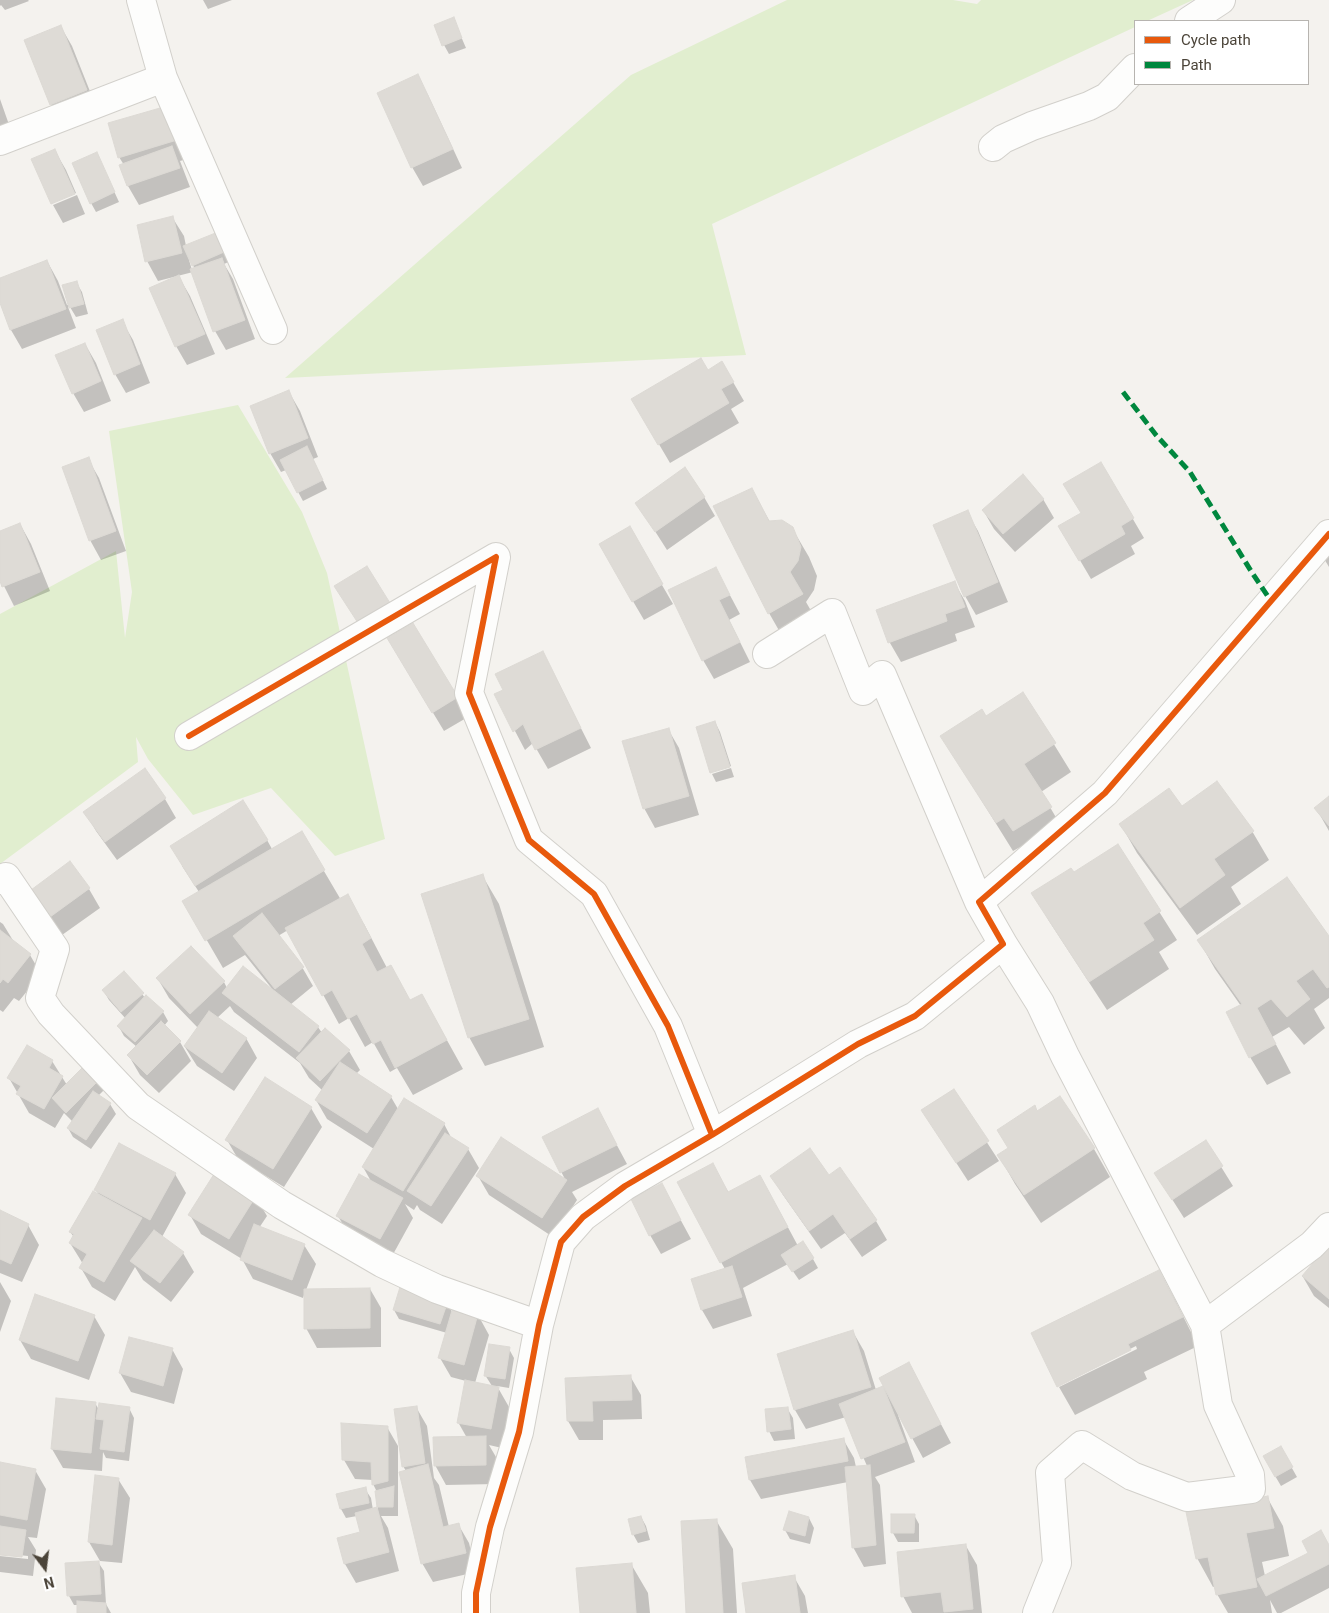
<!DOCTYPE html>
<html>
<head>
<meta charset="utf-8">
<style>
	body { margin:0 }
	#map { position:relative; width:1329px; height:1613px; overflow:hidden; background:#f4f2ee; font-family:Roboto,sans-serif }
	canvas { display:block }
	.legend { position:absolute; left:1134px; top:20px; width:175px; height:65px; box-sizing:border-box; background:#fff; border:1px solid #b7b4b0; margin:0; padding:6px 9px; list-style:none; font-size:15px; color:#4b4439 }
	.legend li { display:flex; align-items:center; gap:10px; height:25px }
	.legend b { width:25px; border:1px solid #b7b4b0 }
	.north { position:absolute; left:20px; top:1543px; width:50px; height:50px; -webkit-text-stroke:4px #fff; paint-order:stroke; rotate:165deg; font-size:14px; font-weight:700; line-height:20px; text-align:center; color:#4b4439 }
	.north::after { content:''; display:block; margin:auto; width:18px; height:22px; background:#4b4439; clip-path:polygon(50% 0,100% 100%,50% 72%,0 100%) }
</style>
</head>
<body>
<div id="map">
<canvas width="1329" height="1613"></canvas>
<ul class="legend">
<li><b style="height:6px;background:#e8590c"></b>Cycle path</li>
<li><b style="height:6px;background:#00873e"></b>Path</li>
</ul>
<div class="north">N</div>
</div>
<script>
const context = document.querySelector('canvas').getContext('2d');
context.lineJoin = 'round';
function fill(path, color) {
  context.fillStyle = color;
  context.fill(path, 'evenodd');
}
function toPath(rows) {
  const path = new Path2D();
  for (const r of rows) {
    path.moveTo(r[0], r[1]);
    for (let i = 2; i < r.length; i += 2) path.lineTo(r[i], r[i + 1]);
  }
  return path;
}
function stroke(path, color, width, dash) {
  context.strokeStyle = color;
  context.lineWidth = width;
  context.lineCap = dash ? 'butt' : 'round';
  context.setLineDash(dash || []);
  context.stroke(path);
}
fill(toPath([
	[787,0,953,0,977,4,981,0,1193,0,1147,21,1135,21,1135,27,712,224,746,355,285,378,631,75],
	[238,405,302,512,327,573,385,839,335,856,271,788,193,815,148,759,136,737,138,762,0,864,0,614,116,551,125,638,132,592,109,431]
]), '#e1eecf');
fill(toPath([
	[0,0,28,0,29,1,5,10,1,5,0,6],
	[203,0,232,0,208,9],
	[453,18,466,48,449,54,444,45],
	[61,27,72,46,97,109,62,123,51,104],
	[417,76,428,95,462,168,423,186,412,167],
	[0,99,13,136,0,141],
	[166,107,187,159,180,161,190,187,139,205,128,186,121,165,124,165,119,157],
	[55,151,66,170,76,193,52,202,52,204,33,160],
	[97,154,119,202,96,212,91,203],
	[77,195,85,214,63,223,53,205],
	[172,217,184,236,186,246,222,231,235,259,224,264,233,279,255,339,226,350,215,331,193,272,158,281,147,261],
	[189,260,190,260,195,269,192,270],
	[47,261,58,281,67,305,69,305,76,282,82,292,88,314,76,317,70,307,68,307,76,328,22,349,11,330,0,300,0,279],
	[179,277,190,296,215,354,187,365,176,346],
	[122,321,133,340,150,383,126,393,115,374],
	[85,344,96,363,111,401,84,412,73,393],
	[722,363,744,401,731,409,739,423,670,463,633,400,707,372],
	[289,392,300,411,318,457,313,459,327,489,303,501,286,470,281,472,270,453],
	[88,459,99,478,126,551,101,560,90,540],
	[1100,463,1144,538,1131,546,1135,554,1091,579,1071,545],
	[752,490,770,522,792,528,809,557,817,576,814,590,806,602,818,623,785,641,769,613],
	[704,497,715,516,667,550,637,503],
	[1043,499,1054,518,1015,552,994,529,983,510],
	[967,512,978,531,1008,602,976,615,965,596],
	[20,524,31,544,50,591,14,606,0,578,0,532],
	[629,528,673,604,644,620,600,545],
	[1329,542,1329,567,1320,552],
	[716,569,740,614,729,620,750,662,714,679,703,660],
	[954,582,965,601,975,627,955,634,957,641,901,662,890,643,878,611],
	[413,624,468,717,444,731,400,658],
	[543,653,591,748,548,769,533,743,525,750,496,695,505,690],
	[1023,694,1071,772,1041,792,1067,836,1030,859,1022,846,1013,851,942,737,986,718],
	[715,722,720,732,731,766,711,771,711,773,697,728],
	[668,729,679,748,699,815,655,828,644,808],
	[731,768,734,777,716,782,712,774],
	[145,770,165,799,176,818,117,860,96,831,85,812],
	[1329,797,1329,831,1316,808],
	[1182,808,1252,831,1269,860,1231,887,1241,904,1197,935,1137,853,1121,825],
	[301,832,341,900,364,924,387,968,410,1002,438,1024,463,1069,413,1095,397,1068,390,1072,373,1042,365,1047,349,1018,339,1024,288,930,278,936,302,967,313,986,290,1005,318,1027,322,1033,349,1051,360,1070,356,1074,391,1097,398,1109,444,1124,452,1139,468,1149,479,1168,442,1224,420,1210,417,1205,414,1210,405,1204,413,1218,391,1258,349,1235,338,1216,372,1183,363,1167,374,1149,327,1119,316,1100,322,1090,309,1078,300,1063,234,1012,230,1006,217,1018,246,1038,257,1058,234,1091,197,1066,185,1047,198,1028,169,998,158,979,191,948,224,982,227,988,273,990,245,955,223,968,184,901,199,892,182,866,267,840,272,849],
	[1117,845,1177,940,1159,952,1169,969,1107,1010,1049,921,1033,893,1073,874],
	[482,875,499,904,544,1047,485,1066,469,1037],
	[89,889,100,908,62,935,43,909],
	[0,922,3,924,14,942,30,955,41,974,19,1001,14,998,3,1012,0,1010],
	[1329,938,1329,998,1314,1009,1325,1028,1304,1045,1289,1027,1272,1037,1291,1073,1267,1085,1250,1057,1241,1006,1215,969,1199,941],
	[103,990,142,994,145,998,163,1012,168,1021,164,1026,180,1042,191,1061,159,1093,140,1075,129,1056,137,1047,124,1036,119,1027,126,1019,109,1000],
	[52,1061,67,1085,88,1064,107,1087,98,1096,110,1104,116,1114,91,1149,73,1137,68,1128,73,1122,64,1113,55,1128,29,1113,9,1078],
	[953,1090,999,1161,968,1181,922,1110],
	[311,1108,322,1127,284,1187,238,1159,227,1140],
	[598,1110,627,1164,572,1192,577,1200,553,1237,489,1195,478,1176,566,1181,543,1137],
	[1038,1112,1094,1149,1110,1177,1041,1223,1015,1184,999,1156,1009,1149],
	[1205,1141,1233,1186,1184,1218,1156,1174],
	[712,1165,729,1193,776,1205,798,1246,813,1259,818,1268,799,1280,788,1264,743,1288,752,1316,713,1329,702,1310,725,1269,721,1262],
	[839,1169,876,1221,887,1240,862,1257,845,1233,821,1249,783,1195,772,1176,829,1177],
	[175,1174,186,1193,162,1237,183,1253,194,1272,171,1302,143,1280,135,1267,115,1301,92,1287,81,1268,83,1264,70,1243,74,1237,70,1232,99,1195,96,1190],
	[256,1197,267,1216,259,1228,304,1245,316,1264,306,1290,370,1289,381,1308,381,1347,317,1348,306,1328,305,1292,303,1298,253,1279,242,1259,201,1234,190,1215],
	[672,1204,691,1239,661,1254,650,1235],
	[0,1212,28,1225,39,1245,22,1282,0,1273],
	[1329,1246,1329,1308,1314,1296,1303,1277],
	[1159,1271,1175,1300,1198,1346,1144,1372,1147,1379,1075,1415,1059,1387,1137,1349,1136,1346,1058,1385],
	[0,1282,11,1301,0,1332],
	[447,1302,452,1312,478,1315,489,1335,475,1383,492,1386,485,1375,509,1349,514,1358,509,1388,497,1386,509,1407,502,1448,489,1445,496,1457,496,1484,446,1485,435,1465,467,1438,458,1422,466,1381,451,1377,440,1358,447,1333,399,1319,394,1310],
	[94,1316,105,1335,89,1380,31,1359,20,1340],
	[853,1332,864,1351,876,1390,885,1387,909,1364,951,1443,923,1458,899,1414,898,1415,915,1462,875,1477,880,1485,886,1564,864,1567,853,1547,848,1482,761,1499,750,1480,746,1458,843,1439,854,1458,856,1467,867,1466,846,1417,806,1429,795,1410],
	[172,1349,183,1369,174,1404,131,1392,120,1373],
	[630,1376,641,1395,642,1419,603,1420,603,1440,579,1440,568,1421,566,1379],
	[95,1403,99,1410,129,1408,134,1418,129,1461,106,1458,103,1452,102,1471,63,1468,52,1449],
	[416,1407,427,1426,434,1478,439,1485,449,1527,458,1524,469,1543,476,1572,433,1582,422,1563,406,1471,403,1466],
	[787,1408,793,1418,795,1439,774,1441,769,1431],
	[387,1427,398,1446,398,1516,381,1516,388,1528,399,1571,356,1583,345,1564,362,1533,357,1516,346,1518,341,1509,338,1495,365,1489,371,1498,373,1510,378,1508,376,1492,377,1492,373,1484,373,1480,355,1479,344,1460],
	[1280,1447,1297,1477,1281,1486,1264,1457],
	[0,1464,35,1470,46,1489,37,1538,28,1537,36,1550,33,1576,0,1572,0,1556,28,1559,28,1556,0,1553],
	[118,1479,130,1498,122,1563,100,1561,89,1542],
	[1267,1497,1283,1526,1289,1556,1262,1562,1265,1576,1329,1546,1329,1588,1281,1613,1277,1613,1270,1600,1272,1613,1228,1613,1217,1594,1216,1586,1213,1587,1197,1558],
	[914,1515,919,1524,919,1542,898,1542,893,1533],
	[641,1517,646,1526,650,1540,638,1543,633,1534],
	[809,1518,814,1528,810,1544,790,1539,785,1530],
	[716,1520,733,1549,737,1613,687,1613],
	[966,1546,977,1565,982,1613,912,1613,903,1596],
	[98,1562,104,1571,106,1604,111,1613,78,1613,78,1605,74,1605,69,1596],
	[631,1564,648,1593,650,1613,581,1613],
	[794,1577,805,1596,808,1613,748,1613]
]), '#0003');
const building = toPath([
	[454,17,462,38,442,46,434,25,454,17],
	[61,25,87,90,50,105,24,40,61,25],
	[418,74,453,149,411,168,377,93,418,74],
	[167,106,177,140,118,158,108,123,167,106],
	[172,146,180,168,127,186,119,165,172,146],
	[55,149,75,194,51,204,31,159,55,149],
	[97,152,115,192,90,204,72,163,97,152],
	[173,216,182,253,145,262,137,225,173,216],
	[223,230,231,249,192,266,183,246,223,230],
	[222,258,245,320,213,332,190,269,222,258],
	[47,260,66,309,10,330,0,303,0,278,47,260],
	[179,275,205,334,175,347,149,288,179,275],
	[77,281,84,304,69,308,62,285,77,281],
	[123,319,140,364,114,375,96,330,123,319],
	[85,343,101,381,72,394,55,355,85,343],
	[701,358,708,370,722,361,734,382,721,389,729,403,658,445,631,399,701,358],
	[289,390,308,438,269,454,250,406,289,390],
	[307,446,323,480,297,493,280,460,307,446],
	[89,457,116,531,89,541,62,467,89,457],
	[1101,462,1134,518,1121,526,1125,534,1079,561,1058,526,1081,513,1063,484,1101,462],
	[685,467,705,497,655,532,635,503,685,467],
	[1023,474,1044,499,1003,534,982,510,1023,474],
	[752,488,769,521,782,520,793,527,801,547,798,561,790,572,803,594,768,614,713,506,752,488],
	[968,510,998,582,964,597,933,525,968,510],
	[20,523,40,572,2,587,0,581,0,531,20,523],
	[630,526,663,584,632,602,599,544,630,526],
	[367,566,390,603,358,623,334,586,367,566],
	[716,567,730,595,719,600,740,642,702,661,668,590,716,567],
	[955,581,965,607,945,614,947,621,888,643,876,610,955,581],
	[413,623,458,697,432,713,387,638,413,623],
	[543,651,581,728,535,750,523,724,513,732,494,694,503,690,495,674,543,651],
	[1023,692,1056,743,1024,764,1052,807,1013,831,1004,818,996,823,940,736,982,709,986,716,1023,692],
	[715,721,730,767,710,773,696,727,715,721],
	[669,728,689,796,643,809,622,741,669,728],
	[145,768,166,798,105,842,83,812,145,768],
	[1217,781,1254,831,1214,859,1225,875,1180,908,1119,824,1169,788,1182,806,1217,781],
	[1329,796,1329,826,1314,808,1329,796],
	[243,800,268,840,195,886,170,846,243,800],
	[302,831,325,870,205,941,182,901,302,831],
	[1118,844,1161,911,1143,923,1154,940,1089,982,1031,893,1071,868,1074,872,1118,844],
	[70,861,90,888,50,917,31,890,70,861],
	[483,874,529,1019,468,1038,421,894,483,874],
	[1287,877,1329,936,1329,987,1327,988,1313,969,1296,981,1310,999,1287,1017,1271,999,1257,1008,1276,1044,1249,1058,1226,1012,1242,1004,1197,940,1287,877],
	[348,894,371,938,362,944,377,972,391,965,410,1000,422,994,447,1040,395,1068,381,1040,373,1044,357,1014,348,1019,332,990,322,996,285,928,348,894],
	[262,913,304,967,275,989,233,936,262,913],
	[0,930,31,954,8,983,3,979,0,983,0,930],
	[191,946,225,981,190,1014,156,978,191,946],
	[243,966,319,1026,299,1052,222,993,243,966],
	[124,971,144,993,121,1012,102,990,124,971],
	[146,995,164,1011,135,1042,117,1026,146,995],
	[209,1011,247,1038,222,1073,184,1046,209,1011],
	[161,1021,181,1041,147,1075,127,1055,161,1021],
	[325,1028,350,1050,320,1081,296,1058,325,1028],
	[27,1045,53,1060,49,1068,63,1076,44,1109,16,1094,21,1086,7,1078,27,1045],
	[88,1062,102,1077,66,1113,52,1098,88,1062],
	[340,1062,392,1096,367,1133,315,1100,340,1062],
	[265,1077,312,1107,273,1169,225,1140,265,1077],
	[954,1089,989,1141,956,1163,921,1110,954,1089],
	[93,1091,111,1103,86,1140,67,1128,93,1091],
	[1060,1096,1095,1148,1024,1195,997,1155,1008,1148,997,1130,1035,1105,1037,1111,1060,1096],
	[404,1098,445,1123,403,1191,362,1167,404,1098],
	[598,1108,617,1145,560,1173,542,1137,598,1108],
	[445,1133,469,1148,431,1206,407,1191,445,1133],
	[501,1137,567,1180,542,1218,476,1176,501,1137],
	[1206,1140,1223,1166,1172,1200,1154,1173,1206,1140],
	[119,1143,176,1173,150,1220,94,1190,119,1143],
	[810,1148,829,1175,840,1167,877,1220,850,1239,833,1214,809,1231,770,1176,810,1148],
	[713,1163,728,1192,760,1175,788,1227,720,1263,677,1182,713,1163],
	[216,1171,256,1196,229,1239,188,1215,216,1171],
	[359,1174,403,1198,380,1239,336,1216,359,1174],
	[662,1183,681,1220,649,1236,631,1199,662,1183],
	[93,1191,142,1218,104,1282,79,1268,87,1254,69,1243,74,1234,69,1232,93,1191],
	[0,1210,29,1224,11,1264,0,1259,0,1210],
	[254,1224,305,1244,292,1280,240,1260,254,1224],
	[154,1230,184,1252,160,1283,130,1261,154,1230],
	[803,1241,814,1258,792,1272,781,1255,803,1241],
	[1329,1244,1329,1299,1302,1276,1329,1244],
	[732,1266,742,1297,701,1310,691,1279,732,1266],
	[1159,1270,1183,1317,1128,1344,1131,1350,1057,1387,1031,1333,1159,1270],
	[400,1287,448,1301,440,1324,393,1310,400,1287],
	[370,1288,370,1328,304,1329,304,1289,370,1288],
	[35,1294,95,1315,78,1361,19,1340,35,1294],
	[453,1307,478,1314,464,1365,438,1358,453,1307],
	[853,1330,871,1387,794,1410,777,1354,853,1330],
	[129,1337,173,1348,163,1386,119,1373,129,1337],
	[489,1344,510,1347,505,1379,484,1376,489,1344],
	[909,1362,941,1424,911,1439,879,1378,909,1362],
	[631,1375,632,1400,592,1401,593,1421,567,1421,565,1378,631,1375],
	[465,1380,499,1387,491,1429,457,1423,465,1380],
	[883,1386,905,1442,861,1459,839,1404,883,1386],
	[56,1398,96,1402,91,1453,51,1449,56,1398],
	[99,1403,130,1407,124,1452,100,1449,104,1420,96,1419,99,1403],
	[417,1406,425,1463,402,1467,394,1409,417,1406],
	[788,1407,791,1429,767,1432,765,1409,788,1407],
	[341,1423,388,1426,388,1481,372,1485,371,1462,342,1460,341,1423],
	[486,1436,486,1465,434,1466,433,1437,486,1436],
	[844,1438,848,1461,749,1480,745,1457,844,1438],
	[1281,1446,1293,1467,1275,1477,1263,1456,1281,1446],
	[0,1462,36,1469,27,1520,0,1515,0,1462],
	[428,1464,443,1527,459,1523,466,1553,421,1564,399,1472,428,1464],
	[870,1465,876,1545,852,1548,845,1467,870,1465],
	[95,1475,119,1478,112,1545,88,1542,95,1475],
	[394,1486,393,1507,377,1507,375,1491,394,1486],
	[366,1487,369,1503,340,1509,336,1494,366,1487],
	[1268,1496,1274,1528,1246,1533,1257,1587,1216,1595,1208,1557,1196,1559,1186,1512,1268,1496],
	[377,1507,389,1552,344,1564,337,1538,360,1532,355,1513,377,1507],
	[789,1511,809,1517,805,1536,783,1530,789,1511],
	[891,1514,915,1514,914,1533,891,1533,891,1514],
	[641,1516,646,1531,632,1535,628,1519,641,1516],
	[717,1519,723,1613,686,1613,681,1521,717,1519],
	[0,1526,26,1530,22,1557,0,1555,0,1526],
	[1321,1530,1329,1545,1329,1564,1266,1596,1257,1579,1308,1553,1302,1541,1321,1530],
	[966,1544,973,1609,944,1612,941,1592,901,1597,897,1552,966,1544],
	[99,1561,101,1594,67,1596,65,1563,99,1561],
	[632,1563,636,1613,580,1613,576,1568,632,1563],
	[795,1575,800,1613,746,1613,742,1583,795,1575],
	[77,1601,106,1603,106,1613,77,1613,77,1601]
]);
fill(building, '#dedbd6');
stroke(building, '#dcd9d4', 1);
const minor = toPath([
	[141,0,163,78,273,330],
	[1189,21,1221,0],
	[0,141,163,78],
	[993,147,1003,139,1032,126,1089,106,1107,97,1135,68],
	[767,654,832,613,863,691,882,675,979,902],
	[189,736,496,557,469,693,529,840,594,894,668,1026,712,1135],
	[0,880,6,877,55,949,40,998,51,1014,138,1106,282,1205,382,1263,437,1289,539,1325],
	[1003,944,1040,1003,1065,1056,1205,1325,1218,1405,1250,1475,1251,1489,1187,1497,1132,1476,1082,1445,1050,1473,1057,1563,1037,1613],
	[1205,1325,1312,1245,1329,1227],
	[476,1613,476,1593,490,1527,519,1432,539,1325,561,1242,583,1217,625,1186,712,1135,858,1044,915,1016,1003,944,979,902,1105,793,1329,534]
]);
stroke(minor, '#d2d0cb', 30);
stroke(minor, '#fdfdfc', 28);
stroke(toPath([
	[1123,392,1156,435,1190,472,1251,571,1271,601]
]), '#00873e', 5, [10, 5]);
stroke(toPath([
	[189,736,496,557,469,693,529,840,594,894,668,1026,712,1135],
	[476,1613,476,1593,490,1527,519,1432,539,1325,561,1242,583,1217,625,1186,712,1135,858,1044,915,1016,1003,944,979,902,1105,793,1329,534]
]), '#e8590c', 6);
</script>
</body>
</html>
